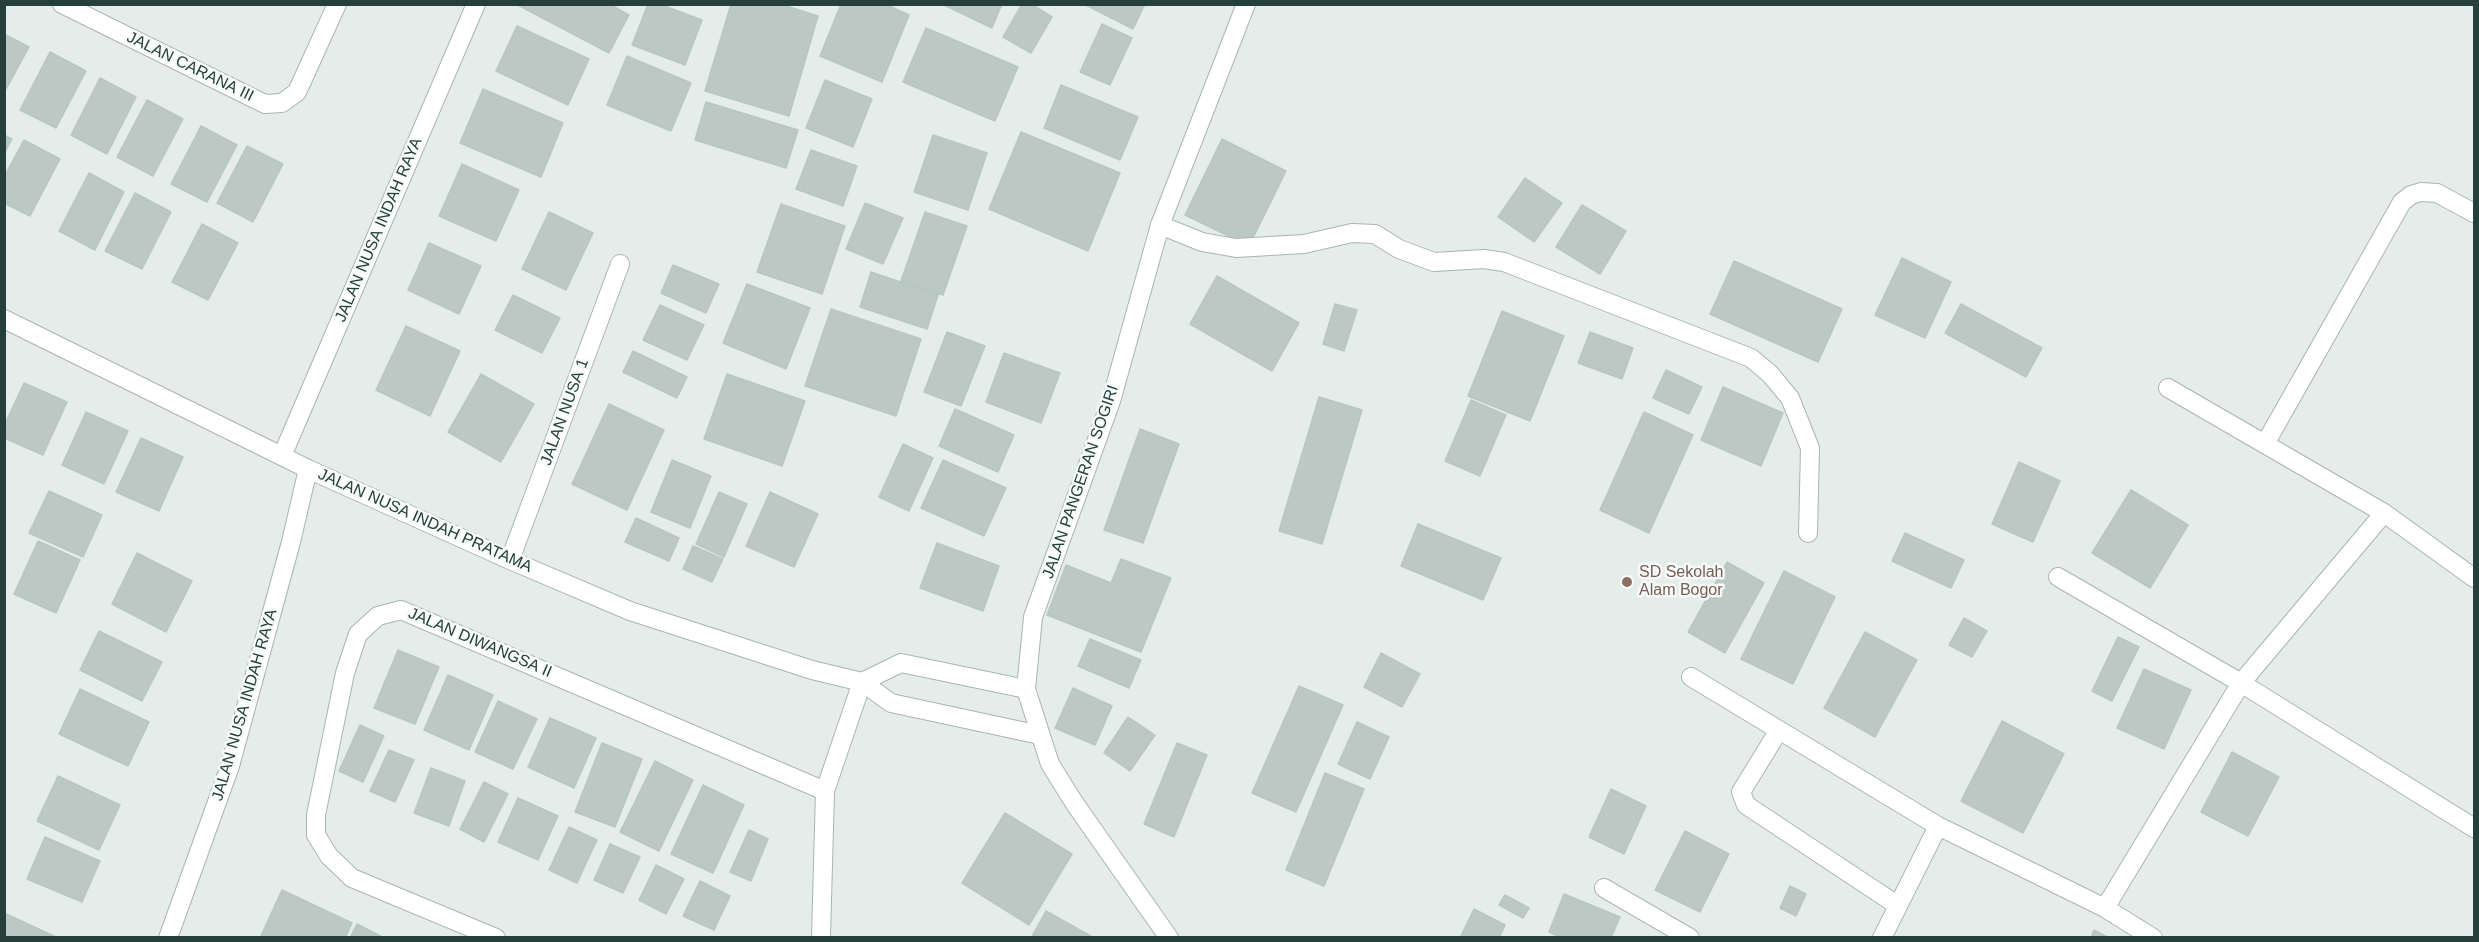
<!DOCTYPE html>
<html>
<head>
<meta charset="utf-8">
<style>
	body { margin:0 }
	#map { position:relative; width:2479px; height:942px; overflow:hidden; background:#e5edeb; font-family:Helvetica,sans-serif }
	canvas { display:block }
	.frame { position:absolute; inset:0; border:6px solid #253f3b; pointer-events:none }
</style>
</head>
<body>
<div id="map">
<canvas width="2479" height="942"></canvas>
<div class="frame"></div>
</div>
<script>
const context = document.querySelector('canvas').getContext('2d');
context.lineJoin = 'round';
function fill(path, color) {
  context.fillStyle = color;
  context.fill(path, 'evenodd');
}
function toPath(rows) {
  const path = new Path2D();
  for (const r of rows) {
    path.moveTo(r[0], r[1]);
    for (let i = 2; i < r.length; i += 2) path.lineTo(r[i], r[i + 1]);
  }
  return path;
}
function stroke(path, color, width, dash) {
  context.strokeStyle = color;
  context.lineWidth = width;
  context.lineCap = dash ? 'butt' : 'round';
  context.setLineDash(dash || []);
  context.stroke(path);
}
function write(font, color, halo, rows, align = 'center') {
  context.font = font + ' Helvetica,sans-serif';
  context.lineWidth = 5;
  context.setLineDash([]);
  context.textBaseline = 'middle';
  context.strokeStyle = halo;
  context.fillStyle = color;
  for (const [text, x, y, turn = 0] of rows) {
    context.save();
    context.translate(x, y);
    context.rotate((+turn || 0) * Math.PI / 180);
    context.textAlign = isNaN(turn) ? turn : align;
    if (halo) context.strokeText(text, 0, 0);
    context.fillText(text, 0, 0);
    context.restore();
  }
}
const building = toPath([
	[516,4,609,4,629,15,609,53,516,4],
	[648,4,659,4,702,20,685,65,632,45,648,4],
	[731,4,780,4,818,16,789,116,705,91,731,4],
	[841,4,885,4,909,15,882,82,820,56,841,4],
	[942,4,1002,4,992,28,942,4],
	[1022,4,1031,4,1052,17,1031,53,1003,37,1022,4],
	[1084,4,1145,4,1133,29,1084,4],
	[1102,24,1132,38,1110,85,1080,72,1102,24],
	[517,26,589,59,568,105,496,71,517,26],
	[926,28,1018,67,995,121,903,82,926,28],
	[4,34,29,47,4,93,4,34],
	[50,52,86,71,56,128,20,110,50,52],
	[627,56,691,83,671,131,607,105,627,56],
	[100,78,136,97,107,154,71,135,100,78],
	[825,80,872,99,853,147,806,128,825,80],
	[1061,85,1138,117,1120,160,1044,128,1061,85],
	[483,89,563,123,541,177,460,143,483,89],
	[147,100,183,119,153,176,117,157,147,100],
	[706,102,798,130,786,168,695,140,706,102],
	[201,126,237,145,207,202,171,184,201,126],
	[1021,132,1120,173,1088,251,989,209,1021,132],
	[4,135,12,139,4,154,4,135],
	[933,135,987,153,968,210,914,192,933,135],
	[1222,139,1286,171,1249,246,1185,215,1222,139],
	[24,140,60,159,30,216,4,203,4,177,24,140],
	[247,146,283,164,253,222,217,203,247,146],
	[811,150,857,166,843,206,796,189,811,150],
	[462,164,519,190,496,241,439,216,462,164],
	[89,173,124,192,95,250,59,231,89,173],
	[1525,178,1562,203,1534,242,1498,217,1525,178],
	[135,193,171,212,142,269,105,251,135,193],
	[865,203,903,218,883,264,846,249,865,203],
	[781,204,845,226,822,294,757,272,781,204],
	[1582,205,1626,231,1600,274,1556,247,1582,205],
	[549,212,593,233,566,290,522,269,549,212],
	[925,212,967,226,943,295,901,281,925,212],
	[202,224,238,243,208,300,172,282,202,224],
	[429,243,481,266,459,314,408,290,429,243],
	[1902,258,1951,282,1925,338,1875,315,1902,258],
	[1734,261,1842,309,1818,362,1710,314,1734,261],
	[673,265,719,284,706,313,661,293,673,265],
	[871,272,938,295,927,329,860,307,871,272],
	[1217,276,1299,323,1272,371,1190,324,1217,276],
	[747,284,810,308,786,369,723,343,747,284],
	[513,295,560,318,542,353,495,330,513,295],
	[1335,304,1357,310,1344,351,1323,344,1335,304],
	[1961,304,2042,348,2026,377,1945,333,1961,304],
	[660,305,704,325,687,360,643,340,660,305],
	[831,309,921,339,896,416,805,386,831,309],
	[1502,311,1564,336,1530,421,1468,396,1502,311],
	[406,326,460,351,430,416,376,390,406,326],
	[947,332,985,346,961,406,924,392,947,332],
	[1590,332,1633,348,1622,379,1578,363,1590,332],
	[633,351,687,377,677,398,623,372,633,351],
	[1004,353,1060,373,1041,423,986,402,1004,353],
	[1666,370,1702,387,1689,414,1653,398,1666,370],
	[481,374,534,404,501,462,448,432,481,374],
	[727,374,805,401,782,466,704,439,727,374],
	[24,383,67,402,43,455,4,438,4,426,24,383],
	[1723,387,1783,413,1761,466,1701,440,1723,387],
	[1319,397,1362,410,1322,544,1279,531,1319,397],
	[1471,400,1506,415,1480,476,1445,461,1471,400],
	[609,404,664,430,627,510,572,484,609,404],
	[955,409,1014,435,998,472,939,446,955,409],
	[86,412,128,431,104,484,62,465,86,412],
	[1644,412,1693,435,1649,533,1600,510,1644,412],
	[1140,429,1179,444,1143,543,1104,530,1140,429],
	[141,438,183,457,159,511,116,492,141,438],
	[903,444,933,458,909,511,879,497,903,444],
	[672,460,711,476,690,528,651,512,672,460],
	[943,460,1006,488,984,536,921,508,943,460],
	[2019,462,2060,481,2033,542,1992,524,2019,462],
	[2131,490,2188,525,2150,588,2092,553,2131,490],
	[49,491,102,515,83,557,29,533,49,491],
	[719,492,747,504,724,557,696,544,719,492],
	[770,492,818,514,794,567,746,546,770,492],
	[636,518,679,538,669,561,625,542,636,518],
	[1418,524,1501,558,1483,600,1401,566,1418,524],
	[1905,533,1964,560,1951,588,1892,561,1905,533],
	[38,541,80,560,56,613,14,594,38,541],
	[937,543,999,566,983,611,920,588,937,543],
	[693,546,723,559,712,582,683,569,693,546],
	[137,553,192,581,166,632,112,604,137,553],
	[1121,559,1171,578,1141,652,1047,615,1066,565,1111,583,1121,559],
	[1727,562,1764,583,1725,653,1688,632,1727,562],
	[1784,571,1835,597,1793,684,1741,659,1784,571],
	[1964,618,1987,631,1972,657,1949,645,1964,618],
	[99,631,162,662,142,701,80,670,99,631],
	[1865,632,1917,660,1875,737,1824,708,1865,632],
	[2118,637,2139,647,2112,701,2092,691,2118,637],
	[1090,639,1141,660,1129,688,1078,666,1090,639],
	[398,650,439,667,415,724,374,708,398,650],
	[1381,653,1420,674,1402,707,1364,687,1381,653],
	[2144,669,2191,690,2164,749,2117,728,2144,669],
	[448,675,493,695,469,750,424,730,448,675],
	[1299,686,1343,705,1296,812,1252,793,1299,686],
	[1073,688,1112,706,1095,745,1055,728,1073,688],
	[80,689,149,722,128,766,59,734,80,689],
	[498,701,537,719,513,769,475,752,498,701],
	[1128,717,1155,735,1130,771,1104,753,1128,717],
	[550,718,596,738,574,788,528,767,550,718],
	[2002,721,2064,754,2023,833,1961,801,2002,721],
	[1357,722,1389,737,1370,779,1338,764,1357,722],
	[360,725,384,736,363,782,339,771,360,725],
	[602,743,642,759,615,827,575,812,602,743],
	[1177,743,1207,755,1174,837,1144,824,1177,743],
	[389,750,414,760,395,802,370,791,389,750],
	[2232,752,2279,777,2248,836,2201,812,2232,752],
	[655,761,693,780,659,851,620,832,655,761],
	[431,768,465,781,449,826,414,813,431,768],
	[1325,773,1364,789,1324,886,1286,870,1325,773],
	[58,776,120,805,99,850,37,821,58,776],
	[484,782,508,794,484,842,460,829,484,782],
	[703,785,744,805,713,873,671,854,703,785],
	[1611,789,1646,806,1624,854,1589,837,1611,789],
	[518,798,558,816,538,860,498,842,518,798],
	[1005,813,1072,854,1029,925,962,883,1005,813],
	[569,827,597,840,577,883,549,870,569,827],
	[749,830,768,839,751,881,730,872,749,830],
	[1685,831,1729,854,1700,912,1655,890,1685,831],
	[45,837,100,861,82,902,27,879,45,837],
	[610,844,640,857,623,893,594,880,610,844],
	[656,865,684,879,666,914,639,900,656,865],
	[700,881,730,896,714,930,683,916,700,881],
	[1790,886,1806,894,1796,916,1780,908,1790,886],
	[282,890,352,923,345,938,260,938,282,890],
	[1564,894,1620,917,1611,938,1562,938,1549,932,1564,894],
	[1505,895,1529,908,1523,918,1499,905,1505,895],
	[1474,909,1505,925,1499,938,1460,938,1474,909],
	[1046,911,1094,938,1031,938,1046,911],
	[4,913,58,938,4,938,4,913],
	[357,924,384,938,350,938,357,924],
	[2094,930,2109,938,2091,938,2094,930]
]);
fill(building, '#bbc8c4');
stroke(building, '#b8c7c2', 1.5);
const minor = toPath([
	[62,4,265,104,282,103,297,92,337,4],
	[1160,225,1202,242,1236,248,1304,244,1352,233,1375,234,1399,249,1434,262,1484,259,1504,262,1751,358,1770,374,1790,398,1810,448,1808,533],
	[4,319,308,469,510,560,630,611,812,670,862,682,891,703,1040,735],
	[2168,388,2384,513,2474,578],
	[2265,444,2402,202,2411,195,2421,192,2437,193,2474,213],
	[282,456,476,4],
	[510,560,620,264],
	[2058,577,2241,683,2474,828],
	[1691,677,1938,826,2105,908,2153,938],
	[862,682,901,663,1026,689],
	[1779,730,1741,792,1746,805,1897,905],
	[1604,888,1690,938],
	[2105,908,2241,683,2384,513],
	[168,938,230,766,291,542,308,469],
	[496,938,352,878,329,856,316,835,316,815,345,673,358,634,378,616,401,610,825,791],
	[821,938,825,791,862,682],
	[1882,938,1938,826]
]);
const tertiary = toPath([
	[1169,938,1075,804,1050,764,1026,689,1033,617,1111,401,1160,225,1246,4]
]);
stroke(minor, '#a8b5b3', 20);
stroke(tertiary, '#a8b5b3', 20);
stroke(minor, '#fff', 18);
stroke(tertiary, '#fff', 18);
for (const [x, y, r, color] of [
	[1627,582,6,"#8d6e63"]
]) {
  const dot = new Path2D();
  dot.arc(x, y, r, 0, 2 * Math.PI);
  context.fillStyle = color;
  context.fill(dot);
  stroke(dot, '#f6faf8', 2);
}
write('16px', '#253f3b', '#f6faf8', [
	["JALAN CARANA III",190,67,26],
	["JALAN NUSA INDAH RAYA",379,230,-67],
	["JALAN NUSA 1",565,412,-70],
	["JALAN PANGERAN SOGIRI",1081,482,-71],
	["JALAN NUSA INDAH PRATAMA",425,521,24],
	["JALAN DIWANGSA II",480,643,23],
	["JALAN NUSA INDAH RAYA",245,705,-74]
]);
write('16px', '#785e54', '#f6faf8', [
	["SD Sekolah",1639,573],
	["Alam Bogor",1639,591]
], 'left');
</script>
</body>
</html>
